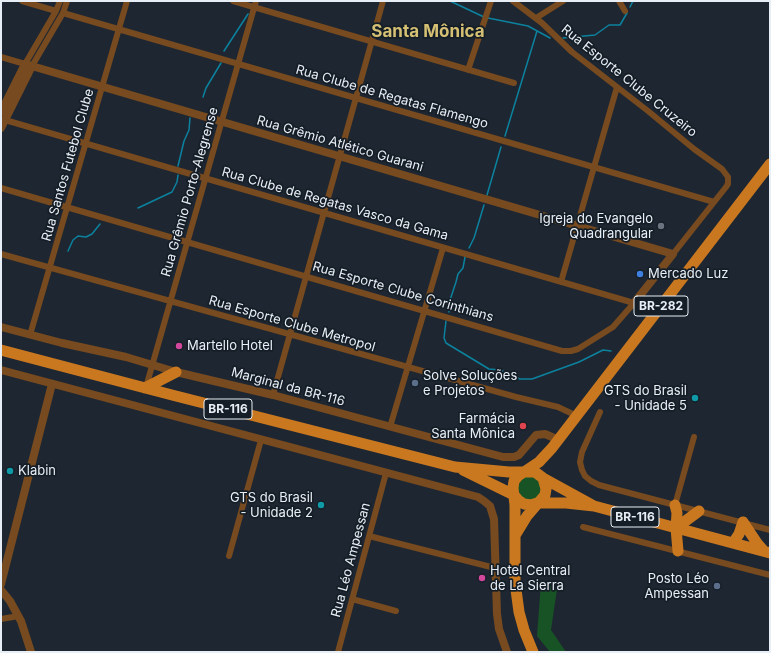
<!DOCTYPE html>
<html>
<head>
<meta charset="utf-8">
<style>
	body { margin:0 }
	#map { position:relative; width:771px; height:653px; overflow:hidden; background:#1e2731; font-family:Inter,sans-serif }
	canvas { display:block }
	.frame { position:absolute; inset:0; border:2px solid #e8eef5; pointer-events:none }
</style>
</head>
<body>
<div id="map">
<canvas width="771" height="653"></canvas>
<div class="frame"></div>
</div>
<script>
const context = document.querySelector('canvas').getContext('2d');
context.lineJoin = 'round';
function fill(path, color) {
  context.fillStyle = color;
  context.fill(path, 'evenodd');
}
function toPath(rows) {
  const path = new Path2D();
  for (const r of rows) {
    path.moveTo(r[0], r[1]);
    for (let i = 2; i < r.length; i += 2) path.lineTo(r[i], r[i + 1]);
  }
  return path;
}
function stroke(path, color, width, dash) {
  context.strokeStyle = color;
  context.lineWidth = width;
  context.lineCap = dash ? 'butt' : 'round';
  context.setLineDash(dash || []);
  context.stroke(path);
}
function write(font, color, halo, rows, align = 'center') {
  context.font = font + ' Inter,sans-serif';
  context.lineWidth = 3.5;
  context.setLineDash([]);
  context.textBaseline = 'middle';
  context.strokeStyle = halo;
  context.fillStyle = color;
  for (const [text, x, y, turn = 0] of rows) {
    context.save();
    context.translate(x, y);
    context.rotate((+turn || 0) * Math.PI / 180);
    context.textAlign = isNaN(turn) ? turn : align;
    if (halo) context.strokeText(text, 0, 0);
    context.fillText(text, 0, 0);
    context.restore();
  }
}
fill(toPath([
	[525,476,537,477,543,491,532,501,521,497,517,486],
	[541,582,557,589,551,630,566,652,550,652,537,636]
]), '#175325');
stroke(toPath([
	[450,1,484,17],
	[630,7,633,1],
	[488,18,528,26,550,38],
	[563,38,595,35,609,25,620,25,627,13],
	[224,51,248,14],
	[203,97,206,88,221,63],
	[505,136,537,31],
	[178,166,184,141,189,130,190,118],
	[487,195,501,147],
	[138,208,172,192,177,182,178,175],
	[469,248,474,238,484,205],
	[68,251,73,240,78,236,86,237,92,234,100,224],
	[449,312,449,303,456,282,458,274,463,268,465,257],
	[446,321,444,338,446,343,489,369,500,370,520,379,532,379,579,362,603,350,611,351]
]), '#0c829f', 1.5);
stroke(toPath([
	[22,1,56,11],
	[233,1,514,83],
	[513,1,542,23,572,52,648,111,694,149,722,169,728,177,728,184,726,187,673,254],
	[619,1,625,11],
	[63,13,714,202],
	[536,18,563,1],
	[1,57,25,64,56,11,60,1],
	[32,66,63,13,67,1],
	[468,70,491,1],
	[1,188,562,351,571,351,578,349,613,327,634,303,5,120],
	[1,254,516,397,558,407,577,416],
	[561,282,617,87],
	[30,335,127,1],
	[146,387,256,1],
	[273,395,383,1],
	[600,412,582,452,580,462,582,470,585,476,591,481,599,485,770,530],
	[390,427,443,248],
	[675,505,694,437],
	[583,527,770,575],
	[369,536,495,568],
	[229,556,261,440],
	[352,599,396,611],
	[1,619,19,616],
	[338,652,386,473]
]), '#774a1f', 6);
stroke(toPath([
	[1,112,25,64,673,254,634,303,658,310],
	[1,128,32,66],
	[1,327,62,343,126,357,176,372,273,395,503,457,514,457,519,455,536,435,545,434,559,440],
	[1,370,478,497,484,501,490,506,494,519,497,614,499,629,507,652],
	[1,584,52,384],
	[1,590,10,601,21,621,31,652]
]), '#774a1f', 8);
stroke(toPath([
	[1,350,172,395,455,467,509,472,535,472,543,478,594,506],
	[145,388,176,372],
	[463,470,514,495,518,500,524,504,531,505,537,503,566,503,594,506,770,553],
	[675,505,677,513,676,528,678,551],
	[743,522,757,543,764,551],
	[676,528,699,511],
	[516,534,527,516,545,495,546,489,543,478],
	[733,543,739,534,743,522],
	[533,652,524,630,519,612,515,582,515,505,513,488,514,481,518,476,539,462,552,448,770,164]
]), '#ca7820', 11);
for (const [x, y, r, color] of [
	[661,226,4,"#6b7280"],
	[640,274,4,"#3f7fe0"],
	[179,346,4,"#d1479c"],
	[415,383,4,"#5c6f8a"],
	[695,398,4,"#0f9aa8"],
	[523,426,4,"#e0444e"],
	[10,471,4,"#0f9aa8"],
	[321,505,4,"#0f9aa8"],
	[482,578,4,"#d1479c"],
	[717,586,4,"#5c6f8a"]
]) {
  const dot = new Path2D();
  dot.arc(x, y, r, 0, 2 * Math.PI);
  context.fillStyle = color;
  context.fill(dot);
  stroke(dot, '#151e27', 1.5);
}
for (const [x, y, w] of [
	[661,306,54],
	[228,409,48],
	[635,517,48]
]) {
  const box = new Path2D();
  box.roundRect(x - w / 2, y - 10, w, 20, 3);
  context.fillStyle = '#151e27';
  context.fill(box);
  stroke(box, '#e8eef5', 1);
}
write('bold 12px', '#e8eef5', null, [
	["BR-282",661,306],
	["BR-116",228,409],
	["BR-116",635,517]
]);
write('13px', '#e8eef5', '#151e27', [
	["Rua Esporte Clube Cruzeiro",629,81,39],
	["Rua Clube de Regatas Flamengo",392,97,16],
	["Rua Grêmio Atlético Guarani",340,144,16],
	["Rua Santos Futebol Clube",68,165,-74],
	["Rua Grêmio Porto-Alegrense",190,192,-74],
	["Rua Clube de Regatas Vasco da Gama",335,204,16],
	["Rua Esporte Clube Corinthians",403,292,16],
	["Rua Esporte Clube Metropol",292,324,16],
	["Marginal da BR-116",288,387,15],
	["Rua Léo Ampessan",351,560,-75]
]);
write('13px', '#e8eef5', '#151e27', [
	["Igreja do Evangelo",653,219],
	["Quadrangular",653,234],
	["Mercado Luz",648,274,"left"],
	["Martello Hotel",187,346,"left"],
	["Solve Soluções",423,376,"left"],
	["e Projetos",423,391,"left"],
	["GTS do Brasil",687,391],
	["- Unidade 5",687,406],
	["Farmácia",515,419],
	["Santa Mônica",515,434],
	["Klabin",18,471,"left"],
	["GTS do Brasil",313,498],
	["- Unidade 2",313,513],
	["Hotel Central",490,571,"left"],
	["de La Sierra",490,586,"left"],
	["Posto Léo",709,579],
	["Ampessan",709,594]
], 'right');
write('bold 17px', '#d5c073', '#151e27', [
	["Santa Mônica",428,32]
]);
</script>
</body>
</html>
